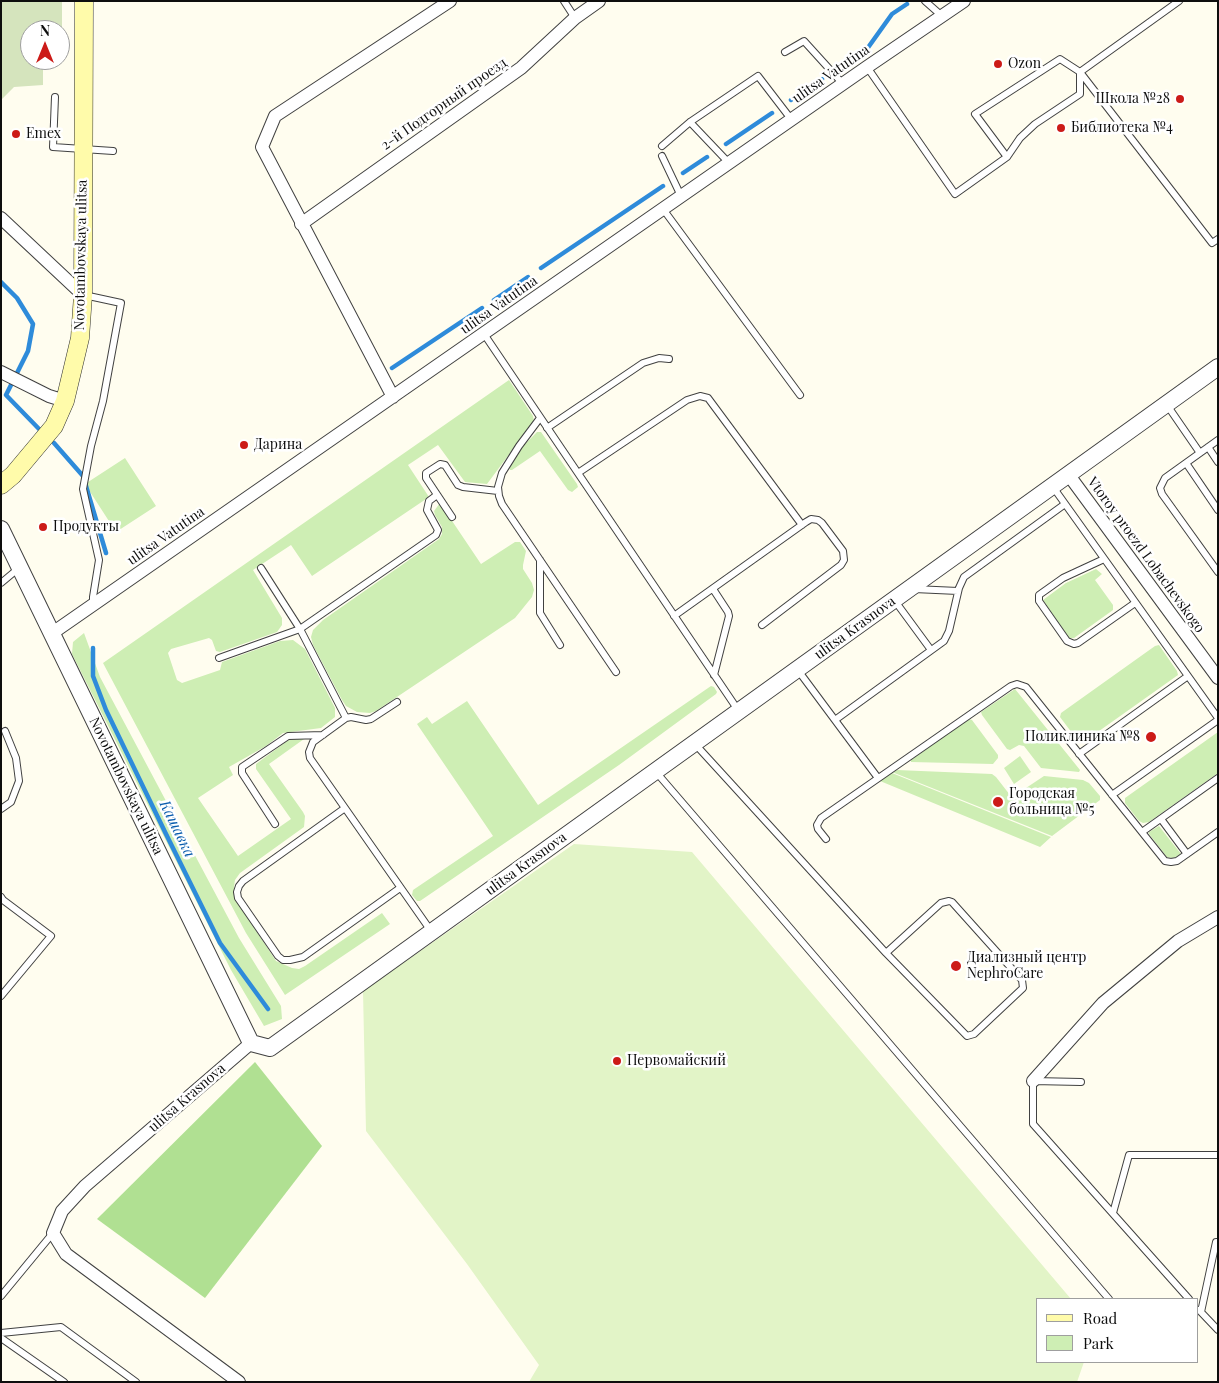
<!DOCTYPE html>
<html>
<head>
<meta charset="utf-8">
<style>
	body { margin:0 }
	#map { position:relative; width:1219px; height:1383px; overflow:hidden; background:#fffdef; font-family:"Playfair Display",serif }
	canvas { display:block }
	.frame { position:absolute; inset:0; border:2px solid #0e0e0e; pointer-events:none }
	.legend { position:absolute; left:1036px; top:1298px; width:162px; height:65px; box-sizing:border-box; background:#fff; border:1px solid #9f9f9f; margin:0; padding:6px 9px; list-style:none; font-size:15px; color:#0e0e0e }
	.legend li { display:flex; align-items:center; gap:10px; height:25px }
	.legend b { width:25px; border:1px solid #9f9f9f }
	.north { position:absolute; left:20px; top:20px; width:50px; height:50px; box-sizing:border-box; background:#fff; border:1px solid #9f9f9f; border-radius:50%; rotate:0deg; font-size:14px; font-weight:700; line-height:20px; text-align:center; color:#0e0e0e }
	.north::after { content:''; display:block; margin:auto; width:18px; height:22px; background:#cc1b18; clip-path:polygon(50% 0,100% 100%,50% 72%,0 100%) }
</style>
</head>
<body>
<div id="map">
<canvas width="1219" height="1383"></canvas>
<div class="frame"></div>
<ul class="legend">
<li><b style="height:6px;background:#fffbaa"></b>Road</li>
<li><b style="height:14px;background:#ceeeb4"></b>Park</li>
</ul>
<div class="north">N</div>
</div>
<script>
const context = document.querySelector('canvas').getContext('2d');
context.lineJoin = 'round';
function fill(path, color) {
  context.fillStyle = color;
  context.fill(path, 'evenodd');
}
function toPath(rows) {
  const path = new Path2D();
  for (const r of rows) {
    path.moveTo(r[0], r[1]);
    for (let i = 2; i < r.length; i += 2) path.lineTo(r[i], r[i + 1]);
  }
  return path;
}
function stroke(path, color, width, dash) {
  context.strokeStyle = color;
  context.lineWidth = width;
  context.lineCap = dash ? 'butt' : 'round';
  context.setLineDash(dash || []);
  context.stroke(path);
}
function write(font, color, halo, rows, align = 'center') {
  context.font = font + ' "Playfair Display",serif';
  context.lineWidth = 5;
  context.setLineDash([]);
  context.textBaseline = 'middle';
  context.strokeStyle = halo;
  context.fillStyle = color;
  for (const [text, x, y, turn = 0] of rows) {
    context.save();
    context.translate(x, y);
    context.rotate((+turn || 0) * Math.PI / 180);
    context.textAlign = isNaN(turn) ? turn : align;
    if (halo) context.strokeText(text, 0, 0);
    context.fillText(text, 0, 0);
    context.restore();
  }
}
fill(toPath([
	[509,380,533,416,534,421,487,484,465,482,438,445,408,465,429,497,312,576,291,545,253,570,282,618,282,625,277,632,220,652,216,651,212,640,209,638,171,649,168,653,177,680,182,683,220,670,222,662,280,641,293,640,305,649,335,708,335,717,321,728,283,733,266,746,229,767,233,775,198,798,238,856,291,819,256,769,256,764,287,741,292,739,304,739,269,764,303,812,305,816,304,827,240,873,235,880,234,887,236,900,276,961,292,968,299,969,305,966,382,913,390,924,285,995,246,933,103,663],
	[537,432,541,432,577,484,578,487,572,492,568,490,540,451,512,470,510,470,509,467,522,447],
	[125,458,156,506,116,532,85,484],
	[440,503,481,564,515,542,520,542,526,551,523,565,523,569,532,583,534,590,532,597,515,618,376,711,370,713,357,712,346,706,342,700,313,645,311,637,313,630,323,620,439,539,442,534,442,527,435,515,434,511],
	[1096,569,1102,574,1095,580,1113,605,1113,610,1074,638,1069,638,1043,600,1066,583],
	[84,633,100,677,239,938,281,1006,282,1019,264,1026,231,970,72,654,73,642],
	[1159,645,1177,671,1178,675,1085,741,1083,742,1078,741,1060,717,1061,713,1155,646],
	[711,686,714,687,717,692,716,694,619,765,420,901,417,901,412,895,413,890,493,836,417,724,427,717,432,724,467,701,538,805],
	[1015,689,1080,770,1079,772,1041,768,1024,746,1019,745,1010,750,1007,749,982,715,981,712],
	[969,719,972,720,998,755,998,758,993,764,911,762,911,760],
	[1218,732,1218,773,1149,822,1143,823,1139,821,1125,803,1125,798],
	[1020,756,1031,772,1014,784,1004,768],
	[897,770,992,774,996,777,1010,795,1014,796,1044,776,1083,780,1089,783,1100,796,1100,800,1052,836,892,772],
	[892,773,1051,837,1040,847,880,781],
	[1159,826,1181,854,1178,857,1172,858,1167,857,1149,834,1149,832]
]), '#ceeeb4');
fill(toPath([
	[255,1062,322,1146,205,1298,97,1219]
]), '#b0e092');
fill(toPath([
	[1,1,62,1,62,36,60,36,60,30,30,30,30,60,43,60,43,85,14,87,1,100]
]), '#d5e4bd');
fill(toPath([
	[574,844,692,852,1071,1299,1038,1299,1038,1362,1084,1362,1077,1382,529,1382,539,1365,467,1264,366,1131,363,991]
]), '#e2f4c7');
stroke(toPath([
	[842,66,867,49,892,14,907,4],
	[791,100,822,79],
	[726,144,772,113],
	[683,173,707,157],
	[541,268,663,186],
	[1,282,17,298,33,324,28,351,6,395,40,430],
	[494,300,528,277],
	[392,368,482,308],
	[54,443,83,476,106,553],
	[93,648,93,676,106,710,165,832,220,943,268,1009]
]), '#2e8bda', 4.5);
const service = toPath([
	[564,1,575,18],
	[925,1,942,16],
	[1179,1,1080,72,1212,243,1218,239],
	[785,52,804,41,843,84],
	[867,67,955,194,1007,157,1020,138,1035,124,1080,94,1080,72,1060,59,975,114,1007,157],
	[55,97,53,147,113,151],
	[690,122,729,163],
	[662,146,690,122,758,76,791,119],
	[662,156,681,196],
	[663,209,800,395],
	[84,295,121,303,103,401,91,446,83,489,99,560,93,597,93,604],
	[484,334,738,710],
	[1167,405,1200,453],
	[540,418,519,446,502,473,498,487,499,496,502,504,616,672],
	[547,428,643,363,659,358,669,359],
	[1218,440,1165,478,1160,488,1162,494,1218,572],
	[1208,447,1218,462],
	[1186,463,1218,510],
	[578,473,687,400,700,396,708,398,802,525],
	[1053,487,1218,718],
	[452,517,426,478,426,473,440,464,445,465,458,485,463,487,498,491],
	[1104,559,1063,578,1039,595,1039,601,1067,641,1074,644,1078,643,1135,603],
	[540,560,540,613,560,645],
	[261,568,300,629,346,718],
	[1,583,19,568],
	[713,589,728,612,729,616,714,675],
	[914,589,958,591],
	[895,601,931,650],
	[674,616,806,522,811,519,818,520,822,523,843,551,844,560,841,565,762,625],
	[219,658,300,629,436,535,438,530,427,510,429,501,437,495],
	[797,669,878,778],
	[397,702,371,719,366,720,351,717,346,718,313,742,309,752,310,758,431,931],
	[835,720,944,641,949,631,959,588,964,577,1065,504],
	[695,744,886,953,941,903,949,901,952,902,1022,980,1023,988,974,1034,967,1036,886,953],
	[1079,754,1188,676],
	[656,772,1109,1299],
	[1112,795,1218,720],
	[345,808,243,881,239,886,237,892,238,898,278,956,283,960,290,960,303,957,400,888],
	[1,809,11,802,19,781,16,758,5,731],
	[1161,819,1187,854],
	[275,824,242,773,242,767,288,736,323,735],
	[1142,832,1218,778],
	[826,839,818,829,817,825,821,818,1011,686,1017,684,1026,687,1165,861,1171,862,1177,861,1218,832],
	[1,897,3,900,51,936,1,996],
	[1081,1082,1033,1081,1033,1124,1189,1299],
	[1113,1213,1129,1155,1218,1155],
	[1,1296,53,1233],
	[1199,1310,1218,1330],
	[1201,1312,1216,1242,1218,1242],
	[1,1333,61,1327,136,1382],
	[1,1338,64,1382]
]);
const minor = toPath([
	[1,218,83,295],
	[301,224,521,68,575,18,599,1],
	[1,372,49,396,65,401],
	[393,397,262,147,275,116,450,1],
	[1068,474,1218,678],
	[51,634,867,67,964,1],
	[1033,1081,1103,1003,1178,941,1218,917],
	[239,1382,66,1254,53,1233,62,1211,85,1186,251,1043]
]);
const tertiary = toPath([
	[1,529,251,1043,270,1048,1218,367]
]);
const secondary = toPath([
	[1,485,13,475,54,426,65,401,80,338,83,295,84,1]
]);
stroke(service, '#414141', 8);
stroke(minor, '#414141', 14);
stroke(tertiary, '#414141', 18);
stroke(secondary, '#303030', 19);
stroke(service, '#fff', 6);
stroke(minor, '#fff', 12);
stroke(tertiary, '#fff', 16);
stroke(secondary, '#fffbaa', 18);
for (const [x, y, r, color] of [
	[998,64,5,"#cc1b18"],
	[1180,99,5,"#cc1b18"],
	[1061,128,5,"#cc1b18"],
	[16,134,5,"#cc1b18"],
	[244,445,5,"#cc1b18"],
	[43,527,5,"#cc1b18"],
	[1151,737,6,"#cc1b18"],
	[998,802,6,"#cc1b18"],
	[956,966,6,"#cc1b18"],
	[617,1061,5,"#cc1b18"]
]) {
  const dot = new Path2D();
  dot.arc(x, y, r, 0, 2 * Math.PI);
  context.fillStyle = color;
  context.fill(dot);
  stroke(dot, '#fff', 2);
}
write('14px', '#0e0e0e', '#fff', [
	["Ozon",1008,64],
	["Школа №28",1170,99,"right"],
	["Библиотека №4",1071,128],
	["Emex",26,134],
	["Дарина",254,445],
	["Продукты",53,527],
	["Поликлиника №8",1140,737,"right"],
	["Городская",1009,794],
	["больница №5",1009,810],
	["Диализный центр",967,958],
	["NephroCare",967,974],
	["Первомайский",627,1061]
], 'left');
write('14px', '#0e0e0e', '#fff', [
	["ulitsa Vatutina",831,74,-35],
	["2-й Подгорный проезд",444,104,-35],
	["Novotambovskaya ulitsa",81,255,-89],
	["ulitsa Vatutina",499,305,-35],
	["ulitsa Vatutina",166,536,-35],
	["Vtoroy proezd Lobachevskogo",1146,555,54],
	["ulitsa Krasnova",855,628,-36],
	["Novotambovskaya ulitsa",126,786,64],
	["ulitsa Krasnova",526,864,-36],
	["ulitsa Krasnova",187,1098,-41]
]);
write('italic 15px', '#0a5cad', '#fff', [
	["Кашавка",177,829,64]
]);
</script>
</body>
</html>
